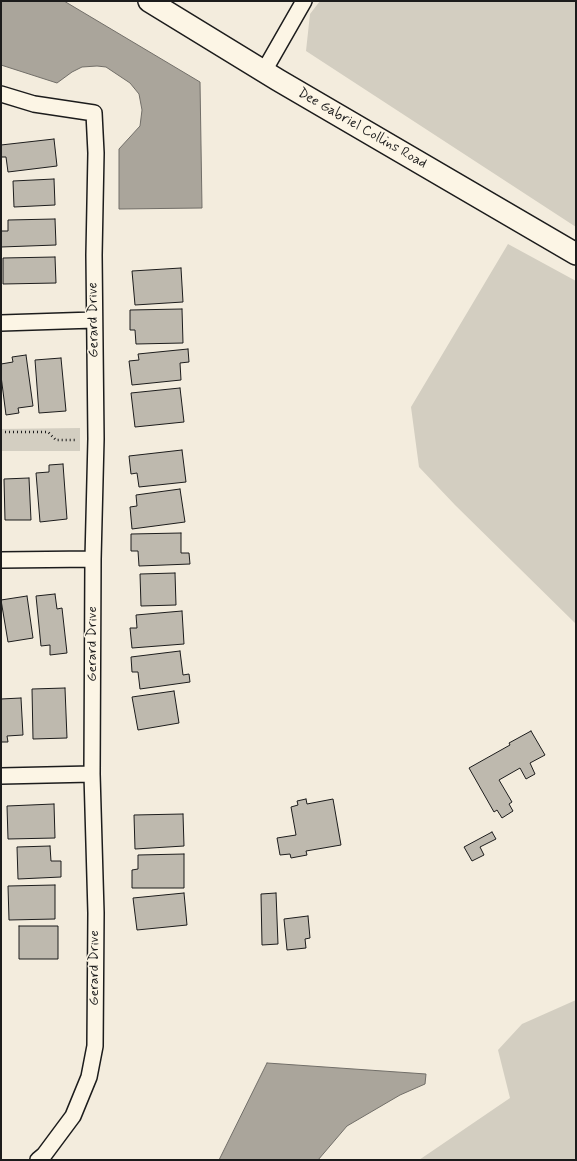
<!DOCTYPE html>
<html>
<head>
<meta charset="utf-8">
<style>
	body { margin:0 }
	#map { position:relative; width:577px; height:1161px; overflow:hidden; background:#f3ecdd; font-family:Mynerve,sans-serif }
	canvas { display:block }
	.frame { position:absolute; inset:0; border:2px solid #1c1c1c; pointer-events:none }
</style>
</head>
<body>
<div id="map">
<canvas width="577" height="1161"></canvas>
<div class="frame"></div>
</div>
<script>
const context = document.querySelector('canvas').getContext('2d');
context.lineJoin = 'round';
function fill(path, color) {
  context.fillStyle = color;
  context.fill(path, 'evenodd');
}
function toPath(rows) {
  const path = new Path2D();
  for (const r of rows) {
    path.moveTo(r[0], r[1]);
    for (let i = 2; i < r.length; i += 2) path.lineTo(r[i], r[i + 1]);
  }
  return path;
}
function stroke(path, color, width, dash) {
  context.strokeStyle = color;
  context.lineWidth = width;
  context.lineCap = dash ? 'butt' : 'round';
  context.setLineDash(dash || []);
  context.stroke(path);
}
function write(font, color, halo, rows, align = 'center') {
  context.font = font + ' Mynerve,sans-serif';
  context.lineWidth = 3;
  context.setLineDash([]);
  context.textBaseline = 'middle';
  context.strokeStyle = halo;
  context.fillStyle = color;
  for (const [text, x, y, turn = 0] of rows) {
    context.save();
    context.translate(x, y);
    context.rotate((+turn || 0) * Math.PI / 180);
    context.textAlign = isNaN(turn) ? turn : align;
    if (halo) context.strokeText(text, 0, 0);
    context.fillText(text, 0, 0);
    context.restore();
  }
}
fill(toPath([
	[320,1,576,1,576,227,306,51,310,14],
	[508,244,576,281,576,624,455,505,419,467,411,407],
	[80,428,80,451,1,451,1,429],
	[576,1000,576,1160,419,1160,510,1098,498,1050,522,1024]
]), '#d3cec1');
const water = toPath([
	[1,1,64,1,200,82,202,208,119,209,119,149,140,126,142,110,139,94,130,83,106,67,97,66,82,67,72,72,57,83,1,65,1,1],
	[267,1063,426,1074,425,1084,400,1095,347,1126,318,1160,219,1160,267,1063]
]);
fill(water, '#aaa59b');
stroke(water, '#716e68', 1);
const building = toPath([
	[54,139,57,166,8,172,6,157,1,157,1,145,54,139],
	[54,179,55,205,14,207,13,181,54,179],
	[55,219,56,245,1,247,1,231,8,231,8,220,55,219],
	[55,257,56,283,3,284,3,258,55,257],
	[181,268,183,302,135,305,132,271,181,268],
	[182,309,183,343,136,344,135,330,130,330,130,310,182,309],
	[188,349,189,362,180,363,181,380,132,385,129,361,139,360,138,354,188,349],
	[26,355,33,406,18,408,19,413,6,415,1,376,1,364,13,362,12,357,26,355],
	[61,358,66,411,39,413,35,360,61,358],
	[180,388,184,422,135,427,131,393,180,388],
	[182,450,186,482,139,487,137,473,131,474,129,456,182,450],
	[63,464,67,519,40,522,36,473,49,472,49,465,63,464],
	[29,478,31,520,5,520,4,479,29,478],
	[180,489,185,522,132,529,130,507,137,506,136,495,180,489],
	[181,533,181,553,189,553,190,564,139,566,138,551,131,551,131,534,181,533],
	[175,573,176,605,141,606,140,574,175,573],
	[55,594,57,609,62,608,67,653,50,655,50,645,41,646,36,596,55,594],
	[27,596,33,638,8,642,1,600,27,596],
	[182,611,184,644,132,648,130,628,137,628,136,615,182,611],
	[180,651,183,675,189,674,190,682,140,689,138,672,132,672,131,657,180,651],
	[65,688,67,738,33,739,32,689,65,688],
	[174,691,179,723,138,730,132,697,174,691],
	[21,698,23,735,7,736,8,742,1,742,1,699,21,698],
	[531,731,545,755,530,763,535,774,526,779,520,768,499,780,512,802,509,804,513,811,502,818,497,810,494,812,469,768,510,745,509,743,531,731],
	[306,799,307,804,333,799,341,845,306,851,307,855,291,858,290,854,280,855,277,838,296,835,291,807,298,805,297,801,306,799],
	[54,804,55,838,8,839,7,806,54,804],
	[183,814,184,846,135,849,134,815,183,814],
	[492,832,496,839,480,847,484,855,472,861,464,847,492,832],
	[50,846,51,861,61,861,61,877,18,879,17,847,50,846],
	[184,854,184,888,132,888,132,870,138,869,138,855,184,854],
	[55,885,55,919,9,920,8,886,55,885],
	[184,893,187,925,137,930,133,898,184,893],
	[276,893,278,944,262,945,261,894,276,893],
	[308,916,310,938,305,939,306,948,287,950,284,919,308,916],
	[19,926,58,926,58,959,19,959,19,926]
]);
fill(building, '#beb9ae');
stroke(building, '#1c1c1c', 1);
const street = toPath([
	[264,71,304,1],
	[1,94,34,104,94,113,96,153,94,255,96,439,93,559,92,774,96,913,95,1046,89,1077,73,1116,44,1155,38,1160],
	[1,323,94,320],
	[1,560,93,559],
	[1,776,92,774]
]);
const secondary = toPath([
	[149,1,278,80,576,254]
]);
stroke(street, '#1c1c1c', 18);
stroke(secondary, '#1c1c1c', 24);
stroke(toPath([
	[1,432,48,432,56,440,76,440]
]), '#1c1c1c', 2.5, [1, 3]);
stroke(street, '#fcf5e5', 15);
stroke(secondary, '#fcf5e5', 21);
write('14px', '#1c1c1c', '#fcf5e5', [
	["Dee Gabriel Collins Road",362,129,30],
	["Gerard Drive",94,320,-91],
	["Gerard Drive",93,644,-90],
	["Gerard Drive",95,968,-90]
]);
</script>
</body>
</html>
